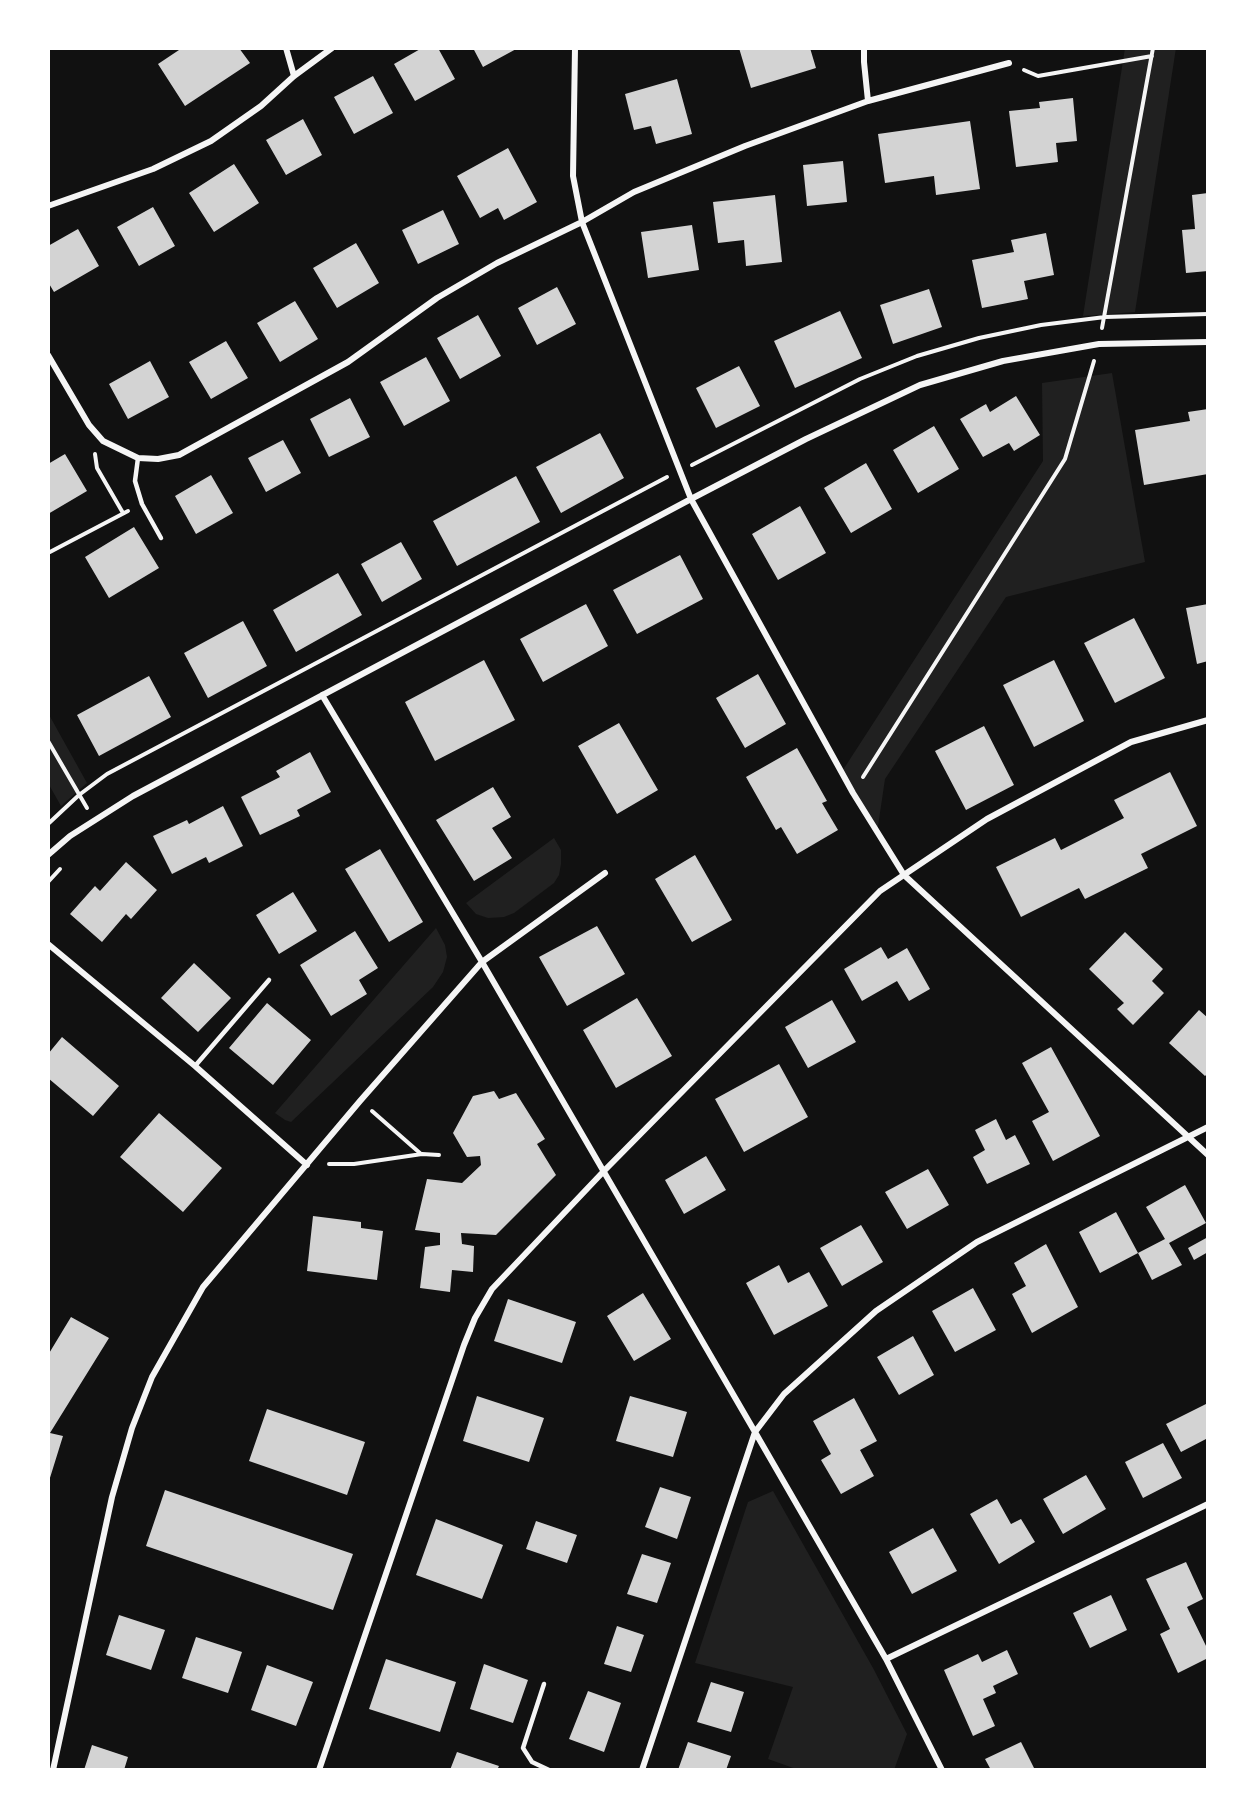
<!DOCTYPE html>
<html>
<head>
<meta charset="utf-8">
<style>
	body { margin:0 }
	#map { position:relative; width:1256px; height:1818px; overflow:hidden; background:#111; font-family:Spectral,serif }
	canvas { display:block }
	.frame { position:absolute; inset:0; border:50px solid #fff; pointer-events:none }
</style>
</head>
<body>
<div id="map">
<canvas width="1256" height="1818"></canvas>
<div class="frame"></div>
</div>
<script>
const context = document.querySelector('canvas').getContext('2d');
context.lineJoin = 'round';
function fill(path, color) {
  context.fillStyle = color;
  context.fill(path, 'evenodd');
}
function toPath(rows) {
  const path = new Path2D();
  for (const r of rows) {
    path.moveTo(r[0], r[1]);
    for (let i = 2; i < r.length; i += 2) path.lineTo(r[i], r[i + 1]);
  }
  return path;
}
function stroke(path, color, width, dash) {
  context.strokeStyle = color;
  context.lineWidth = width;
  context.lineCap = dash ? 'butt' : 'round';
  context.setLineDash(dash || []);
  context.stroke(path);
}
fill(toPath([
	[1125,48,1176,48,1135,312,1083,316],
	[1112,373,1145,562,1006,597,885,779,877,833,841,773,1043,461,1042,383],
	[48,713,87,783,61,806,48,783],
	[554,838,561,850,561,864,559,875,554,883,514,913,504,917,488,918,476,914,466,903],
	[436,928,445,945,447,957,443,972,433,987,291,1122,285,1120,275,1113],
	[773,1491,873,1668,907,1734,894,1770,799,1770,768,1759,793,1687,695,1663,748,1502]
]), '#202020');
fill(toPath([
	[182,48,239,48,250,63,185,106,158,64],
	[422,48,438,48,455,79,415,101,394,64],
	[473,48,518,48,483,67],
	[739,48,810,48,816,68,751,88],
	[373,76,393,113,354,134,334,97],
	[677,79,692,134,656,144,651,126,634,130,625,94],
	[1073,98,1077,141,1056,143,1058,162,1016,167,1009,111,1040,108,1039,102],
	[303,119,322,155,286,175,266,140],
	[970,121,980,189,936,195,934,176,885,183,878,134],
	[508,148,537,202,504,220,498,208,480,218,457,176],
	[843,161,847,202,807,206,803,165],
	[234,164,259,203,214,232,189,193],
	[1208,193,1208,271,1186,273,1182,230,1195,229,1192,195],
	[775,195,782,262,746,266,744,240,718,243,713,202],
	[153,207,175,246,139,266,117,227],
	[443,210,459,244,418,264,402,230],
	[692,225,699,270,648,278,641,232],
	[78,229,99,266,54,292,48,282,48,246],
	[1046,233,1054,275,1024,281,1028,299,982,308,972,260,1014,252,1011,240],
	[356,243,379,283,337,308,313,268],
	[557,287,576,324,537,345,518,308],
	[929,289,942,327,893,344,880,305],
	[295,301,318,339,280,362,257,323],
	[840,311,862,358,795,388,774,341],
	[478,315,501,356,460,379,437,338],
	[226,341,248,378,211,399,189,362],
	[426,357,450,401,404,426,380,382],
	[150,361,169,397,128,419,109,384],
	[739,366,760,406,716,428,696,388],
	[1016,396,1040,435,1014,451,1009,443,983,457,960,419,986,404,990,412],
	[350,398,370,437,329,457,310,419],
	[1208,409,1208,474,1144,485,1135,430,1190,421,1188,412],
	[934,426,959,469,918,493,893,450],
	[600,433,624,478,561,513,536,467],
	[283,440,301,473,266,492,248,458],
	[65,454,87,491,48,514,48,464],
	[866,463,892,509,851,533,824,488],
	[211,475,233,513,196,534,175,496],
	[516,476,540,522,457,566,433,521],
	[800,506,826,553,778,580,752,534],
	[134,527,159,568,109,598,85,557],
	[401,542,422,579,382,602,361,564],
	[680,555,703,599,637,634,613,590],
	[338,573,362,615,296,652,273,610],
	[586,604,608,646,543,682,520,639],
	[1208,604,1208,661,1197,664,1186,608],
	[1134,618,1165,678,1115,703,1084,643],
	[243,621,267,666,208,698,184,653],
	[484,660,515,720,435,761,405,702],
	[1054,660,1084,721,1034,747,1003,685],
	[758,674,786,724,745,748,716,698],
	[149,676,171,717,99,756,77,715],
	[619,723,658,790,617,814,578,746],
	[984,726,1014,785,966,810,935,751],
	[797,748,827,801,822,803,838,830,797,854,781,827,776,830,746,777],
	[310,752,331,792,297,810,300,816,260,835,241,797,280,777,276,771],
	[1170,772,1197,826,1141,854,1148,868,1085,899,1079,888,1021,917,996,867,1055,838,1061,850,1124,818,1114,800],
	[493,787,511,817,492,828,512,858,474,881,436,820],
	[223,806,243,846,209,863,206,857,172,874,153,836,187,820,189,824],
	[380,849,423,922,389,942,345,869],
	[695,855,732,920,692,942,655,879],
	[126,862,157,890,131,919,126,914,102,942,70,914,95,886,100,891],
	[293,892,317,931,279,954,256,915],
	[597,926,625,974,567,1006,539,957],
	[355,931,378,968,359,980,367,994,331,1016,300,965],
	[1125,932,1163,969,1152,981,1164,993,1133,1025,1117,1009,1124,1003,1089,969],
	[881,947,888,959,907,948,930,989,909,1001,897,981,862,1001,844,969],
	[194,963,231,998,198,1032,161,998],
	[637,998,672,1056,616,1088,583,1030],
	[832,1000,856,1042,808,1068,785,1027],
	[267,1003,311,1040,273,1085,229,1048],
	[1199,1010,1208,1018,1208,1073,1205,1076,1169,1043],
	[62,1037,119,1086,93,1116,48,1078,48,1054],
	[1051,1047,1100,1136,1053,1161,1032,1121,1049,1112,1022,1063],
	[779,1064,808,1117,744,1152,715,1099],
	[494,1091,499,1099,516,1093,545,1139,537,1144,556,1175,496,1235,461,1233,462,1244,474,1246,473,1272,452,1270,450,1292,420,1288,425,1247,440,1245,440,1233,415,1230,427,1179,462,1183,481,1165,480,1156,467,1157,453,1133,473,1096],
	[159,1113,222,1168,183,1212,120,1157],
	[996,1119,1006,1140,1015,1135,1030,1164,987,1184,973,1157,985,1150,975,1130],
	[706,1156,726,1190,684,1214,665,1180],
	[928,1169,949,1205,907,1229,885,1192],
	[1185,1185,1206,1223,1169,1243,1182,1265,1152,1280,1138,1253,1165,1239,1146,1207],
	[1116,1212,1138,1253,1100,1273,1079,1232],
	[313,1216,361,1222,361,1228,383,1231,377,1280,307,1271],
	[861,1225,883,1262,842,1286,820,1248],
	[1208,1237,1208,1252,1194,1260,1188,1248],
	[1046,1244,1078,1307,1032,1333,1012,1294,1026,1286,1014,1263],
	[779,1265,788,1283,809,1272,828,1306,774,1335,746,1283],
	[973,1288,996,1330,955,1352,932,1311],
	[643,1293,671,1339,634,1361,607,1316],
	[508,1299,576,1322,562,1363,494,1341],
	[71,1317,109,1338,50,1433,63,1436,49,1481,48,1355],
	[913,1336,934,1375,899,1395,877,1357],
	[477,1396,544,1418,529,1462,463,1441],
	[630,1396,687,1412,673,1457,616,1441],
	[854,1398,877,1441,860,1450,874,1476,841,1494,821,1460,831,1454,813,1421],
	[1208,1403,1208,1443,1206,1439,1181,1452,1166,1424],
	[267,1409,365,1442,347,1495,249,1461],
	[1163,1443,1182,1478,1143,1498,1125,1462],
	[1086,1475,1106,1509,1063,1534,1043,1499],
	[660,1487,691,1497,677,1539,645,1527],
	[165,1490,353,1554,333,1610,146,1546],
	[997,1499,1011,1524,1021,1519,1035,1542,999,1564,970,1514],
	[436,1519,503,1545,482,1599,416,1575],
	[536,1521,577,1535,567,1563,526,1549],
	[933,1528,957,1571,912,1594,889,1552],
	[642,1554,671,1563,657,1603,627,1594],
	[1186,1562,1203,1599,1187,1607,1208,1650,1208,1658,1178,1673,1160,1634,1170,1629,1146,1579],
	[1111,1595,1127,1630,1090,1648,1073,1613],
	[119,1615,165,1630,151,1670,106,1655],
	[617,1626,644,1635,631,1672,604,1664],
	[196,1637,242,1652,228,1693,182,1678],
	[1007,1650,1018,1674,993,1686,996,1693,983,1699,995,1726,973,1736,944,1670,978,1654,982,1662],
	[386,1659,456,1682,440,1732,369,1709],
	[484,1664,528,1680,513,1723,470,1709],
	[267,1665,313,1682,296,1726,251,1710],
	[711,1682,744,1692,731,1732,697,1722],
	[588,1691,621,1703,604,1752,569,1739],
	[688,1742,731,1756,726,1770,678,1770],
	[1021,1742,1035,1770,991,1770,985,1759],
	[92,1745,128,1757,124,1770,84,1770],
	[457,1752,499,1766,497,1770,450,1770]
]), '#d3d3d3');
stroke(toPath([
	[1024,70,1038,76,1152,56],
	[1102,328,1153,48],
	[95,454,97,468,123,513],
	[692,465,860,379,917,356,979,338,1041,325,1105,317,1208,314],
	[48,553,128,511],
	[48,741,87,808],
	[863,777,1065,459,1094,361],
	[48,824,79,795,107,774,667,477],
	[48,882,60,869],
	[372,1111,421,1154],
	[329,1164,354,1164,422,1154,439,1155]
]), '#f5f5f5', 4);
stroke(toPath([
	[138,458,135,481,142,504,161,538],
	[195,1066,269,980],
	[544,1684,523,1748,532,1762,549,1770]
]), '#f5f5f5', 4.5);
stroke(toPath([
	[286,48,294,76],
	[575,48,573,176,582,222,691,499,853,793,904,875,1208,1155],
	[864,48,864,62,868,101],
	[48,206,153,169,211,141,261,106,294,76,332,48],
	[48,355,89,425,103,441,138,458,158,459,179,455,348,362,437,298,497,263,582,222,634,192,745,146,868,101,1009,63],
	[322,695,482,962,755,1432,886,1659,942,1770],
	[48,855,70,836,133,796,691,499,806,439,920,385,1003,361,1099,344,1208,342],
	[48,944,195,1066,307,1165],
	[886,1659,1208,1504],
	[53,1770,112,1497,132,1428,152,1377,203,1287,360,1101,482,962,605,873],
	[319,1770,464,1345,475,1318,492,1289,603,1172,880,891,987,819,1131,742,1208,720],
	[642,1770,755,1432,784,1394,876,1311,977,1242,1208,1127]
]), '#f5f5f5', 6);
</script>
</body>
</html>
